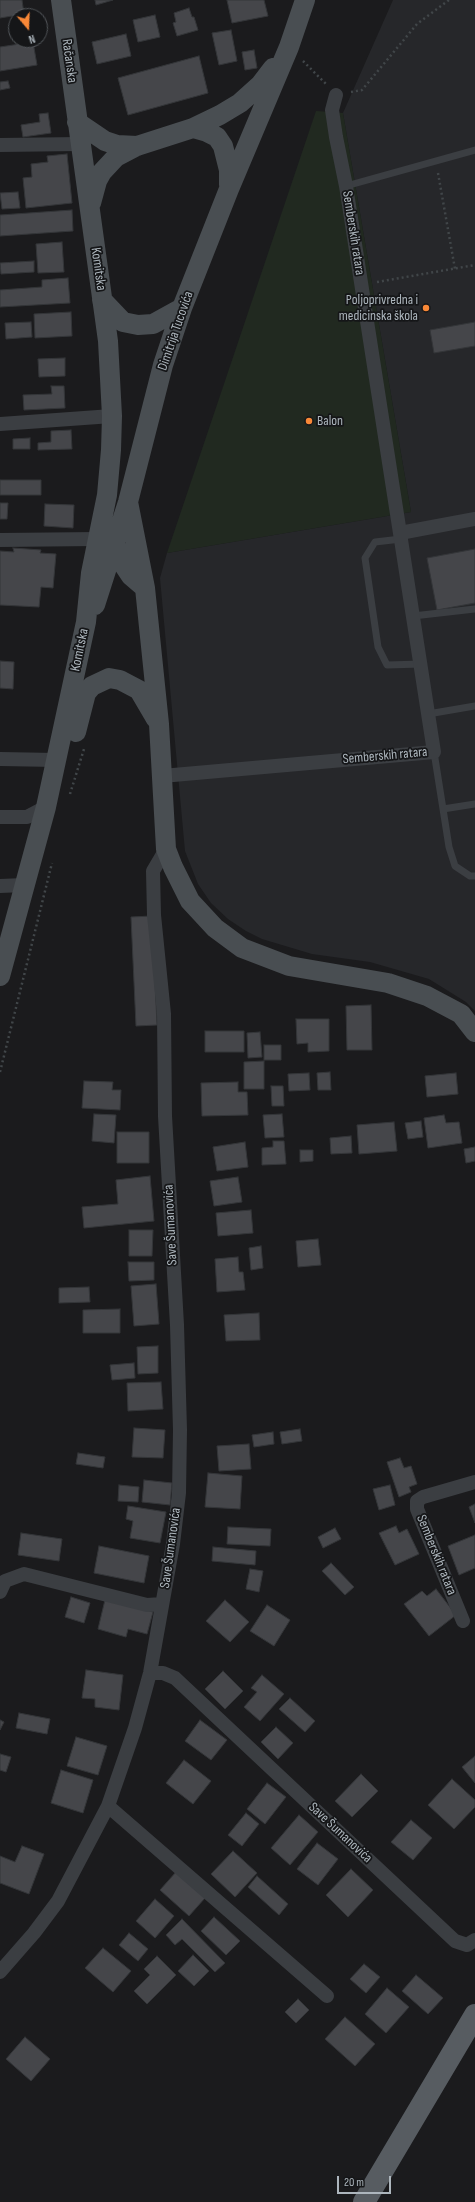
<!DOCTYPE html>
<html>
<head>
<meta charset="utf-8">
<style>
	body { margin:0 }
	#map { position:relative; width:475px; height:2202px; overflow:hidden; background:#1b1b1d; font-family:"Sofia Sans Condensed",sans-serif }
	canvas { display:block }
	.north { position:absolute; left:8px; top:8px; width:40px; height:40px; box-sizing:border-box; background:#151618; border:1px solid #52565a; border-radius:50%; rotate:161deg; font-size:11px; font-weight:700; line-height:16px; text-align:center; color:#adb6bd }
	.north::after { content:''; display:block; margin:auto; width:14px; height:18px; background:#f98837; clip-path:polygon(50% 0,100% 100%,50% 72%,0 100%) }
	.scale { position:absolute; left:337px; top:2176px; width:54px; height:18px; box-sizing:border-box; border:2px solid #adb6bd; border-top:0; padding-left:5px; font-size:12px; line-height:14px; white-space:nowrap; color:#adb6bd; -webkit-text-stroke:3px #151618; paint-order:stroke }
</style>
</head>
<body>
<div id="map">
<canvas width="475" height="2202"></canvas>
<div class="north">N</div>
<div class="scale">20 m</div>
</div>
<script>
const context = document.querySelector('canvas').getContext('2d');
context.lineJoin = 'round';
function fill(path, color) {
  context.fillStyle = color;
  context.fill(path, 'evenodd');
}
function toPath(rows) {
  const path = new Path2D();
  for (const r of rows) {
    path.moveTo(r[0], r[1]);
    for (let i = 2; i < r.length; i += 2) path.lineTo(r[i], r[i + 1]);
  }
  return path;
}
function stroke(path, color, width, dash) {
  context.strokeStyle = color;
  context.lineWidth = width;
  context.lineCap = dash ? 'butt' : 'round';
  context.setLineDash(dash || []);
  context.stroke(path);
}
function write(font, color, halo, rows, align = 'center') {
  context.font = font + ' "Sofia Sans Condensed",sans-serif';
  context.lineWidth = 3.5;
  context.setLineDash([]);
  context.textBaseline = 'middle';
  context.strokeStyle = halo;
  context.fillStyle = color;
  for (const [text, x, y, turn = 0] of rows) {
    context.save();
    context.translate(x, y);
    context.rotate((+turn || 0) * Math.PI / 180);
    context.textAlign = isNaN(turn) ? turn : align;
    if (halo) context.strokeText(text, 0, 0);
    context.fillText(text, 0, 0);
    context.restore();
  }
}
fill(toPath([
	[393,0,475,0,475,1011,466,1002,429,979,370,962,312,954,262,939,246,931,228,919,211,903,198,884,185,851,160,578,167,553,411,512,343,113]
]), '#26272a');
fill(toPath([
	[316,111,343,113,411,512,167,553]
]), '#212920');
const building = toPath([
	[0,0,22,0,24,14,0,18,0,0],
	[95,0,113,0,96,5,95,0],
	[227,0,264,0,268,16,232,23,227,0],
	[189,8,192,17,194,17,198,30,177,36,173,23,176,22,174,13,189,8],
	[155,15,160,37,138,42,133,20,155,15],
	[231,30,237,61,219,65,212,33,231,30],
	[126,34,131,56,97,64,92,42,126,34],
	[33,42,37,65,0,71,0,47,33,42],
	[254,50,257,68,245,70,242,52,254,50],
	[199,56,208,93,128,115,118,78,199,56],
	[8,81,10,88,0,90,0,82,8,81],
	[48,113,51,133,23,137,21,125,40,122,39,114,48,113],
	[67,154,72,203,26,208,23,178,32,177,31,164,48,162,47,156,67,154],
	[18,192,20,208,2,209,0,193,18,192],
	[72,210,73,231,0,236,0,215,72,210],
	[62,242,64,272,38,273,36,244,62,242],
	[34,261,34,272,1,274,0,263,34,261],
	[68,278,70,303,0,307,0,290,42,287,42,280,68,278],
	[71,312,72,336,35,338,34,314,71,312],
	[31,322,32,337,6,339,5,323,31,322],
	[475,322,475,346,434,353,430,330,475,322],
	[65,358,65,376,39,377,38,359,65,358],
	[51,386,64,386,65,408,24,410,23,395,52,394,51,386],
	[71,430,72,449,38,450,38,443,51,442,51,431,71,430],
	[30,438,30,449,13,449,13,439,30,438],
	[0,480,41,480,41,495,0,495,0,480],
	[0,503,8,503,7,519,0,519,0,503],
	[45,504,74,505,73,528,44,526,45,504],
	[13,548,41,550,40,553,56,554,53,588,41,587,39,607,0,605,0,551,14,552,13,548],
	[475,549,475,603,437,610,427,558,475,549],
	[0,661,14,662,13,689,0,688,0,661],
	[152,916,157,1025,136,1026,131,917,152,916],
	[371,1005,372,1050,347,1050,346,1006,371,1005],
	[296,1019,329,1019,329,1051,308,1052,308,1043,297,1044,296,1019],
	[205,1031,244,1031,244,1052,205,1052,205,1031],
	[260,1032,262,1057,248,1058,247,1033,260,1032],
	[264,1045,281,1045,281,1060,264,1060,264,1045],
	[264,1061,264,1089,244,1089,244,1062,264,1061],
	[330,1072,331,1090,318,1090,317,1073,330,1072],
	[309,1073,310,1090,289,1091,288,1074,309,1073],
	[456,1073,458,1094,427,1097,425,1076,456,1073],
	[84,1081,113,1082,112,1090,121,1090,120,1110,82,1108,84,1081],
	[238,1082,238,1092,247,1092,248,1115,202,1116,201,1083,238,1082],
	[271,1086,283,1086,284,1106,272,1106,271,1086],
	[94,1114,116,1115,114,1143,92,1141,94,1114],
	[282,1114,284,1137,265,1138,263,1115,282,1114],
	[444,1115,446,1123,459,1122,462,1143,428,1148,424,1118,444,1115],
	[421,1121,423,1137,408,1139,405,1123,421,1121],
	[394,1122,397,1151,359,1154,357,1125,394,1122],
	[117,1132,149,1132,149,1163,117,1163,117,1132],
	[351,1136,352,1153,331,1154,330,1138,351,1136],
	[273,1141,284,1141,286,1164,262,1165,262,1148,273,1147,273,1141],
	[245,1142,248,1167,217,1171,213,1147,245,1142],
	[475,1147,475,1161,466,1163,464,1149,475,1147],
	[300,1150,313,1150,313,1161,300,1162,300,1150],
	[150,1176,154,1221,84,1228,82,1207,118,1204,116,1180,150,1176],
	[238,1177,242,1202,214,1206,210,1181,238,1177],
	[251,1210,253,1233,218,1236,216,1213,251,1210],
	[129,1230,153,1230,152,1256,129,1256,129,1230],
	[318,1239,321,1265,298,1267,296,1241,318,1239],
	[261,1246,263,1268,251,1270,249,1248,261,1246],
	[238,1257,239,1272,243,1272,245,1290,217,1292,215,1259,238,1257],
	[128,1262,154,1262,154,1280,129,1281,128,1262],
	[156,1284,159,1324,134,1326,131,1286,156,1284],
	[89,1287,90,1302,59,1303,59,1288,89,1287],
	[120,1309,120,1333,83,1333,83,1310,120,1309],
	[259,1313,260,1340,226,1341,224,1315,259,1313],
	[158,1346,158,1373,138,1374,137,1347,158,1346],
	[134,1363,135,1378,112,1380,110,1365,134,1363],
	[161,1382,163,1409,128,1411,127,1383,161,1382],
	[134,1428,165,1430,163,1458,132,1457,134,1428],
	[300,1429,302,1441,282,1444,280,1432,300,1429],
	[273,1432,274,1444,254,1447,252,1435,273,1432],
	[249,1444,251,1469,219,1471,217,1446,249,1444],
	[78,1453,105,1457,103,1468,76,1464,78,1453],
	[400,1458,404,1468,411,1466,417,1484,409,1487,411,1492,399,1497,387,1462,400,1458],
	[208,1473,242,1476,240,1509,205,1507,208,1473],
	[144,1480,172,1483,170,1505,142,1502,144,1480],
	[119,1485,139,1487,138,1502,118,1501,119,1485],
	[390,1485,395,1505,379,1510,373,1489,390,1485],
	[475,1504,475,1523,469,1507,475,1504],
	[128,1506,166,1512,160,1543,130,1538,133,1521,126,1519,128,1506],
	[396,1526,399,1533,407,1529,419,1554,395,1565,379,1533,396,1526],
	[228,1527,271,1529,270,1546,227,1544,228,1527],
	[335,1528,341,1539,323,1548,318,1537,335,1528],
	[21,1533,62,1539,59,1561,18,1555,21,1533],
	[475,1535,475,1568,459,1575,448,1546,475,1535],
	[99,1546,149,1556,144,1583,94,1573,99,1546],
	[213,1547,256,1551,255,1565,212,1561,213,1547],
	[331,1563,354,1587,345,1595,322,1571,331,1563],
	[250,1569,263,1571,259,1592,246,1589,250,1569],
	[436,1589,456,1615,429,1636,404,1604,422,1591,427,1596,436,1589],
	[71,1597,90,1603,84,1623,65,1617,71,1597],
	[105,1600,153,1612,147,1634,128,1629,126,1637,98,1629,105,1600],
	[225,1600,249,1622,230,1642,206,1621,225,1600],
	[267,1605,290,1620,274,1646,250,1631,267,1605],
	[86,1670,123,1675,119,1710,95,1707,95,1699,82,1698,86,1670],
	[223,1671,243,1691,225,1709,205,1689,223,1671],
	[262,1675,284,1694,260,1721,244,1707,257,1692,251,1688,262,1675],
	[290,1698,315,1721,305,1732,279,1709,290,1698],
	[19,1713,50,1719,47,1734,16,1728,19,1713],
	[0,1720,4,1722,0,1730,0,1720],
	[200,1720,227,1740,211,1760,185,1741,200,1720],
	[276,1727,293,1743,278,1759,261,1742,276,1727],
	[76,1737,107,1746,98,1775,67,1766,76,1737],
	[0,1754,11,1757,6,1772,0,1770,0,1754],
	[475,1756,475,1783,462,1767,475,1756],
	[184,1760,211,1781,193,1804,166,1783,184,1760],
	[61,1770,93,1780,83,1813,51,1803,61,1770],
	[361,1774,378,1791,352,1817,335,1801,361,1774],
	[452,1779,475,1800,475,1807,454,1829,428,1805,452,1779],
	[267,1783,286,1797,265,1824,247,1809,267,1783],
	[246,1813,259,1824,242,1846,228,1835,246,1813],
	[299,1815,318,1832,290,1865,271,1848,299,1815],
	[411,1820,432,1838,413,1860,391,1842,411,1820],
	[317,1843,338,1859,318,1885,297,1869,317,1843],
	[22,1846,44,1854,29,1894,0,1883,0,1856,15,1862,22,1846],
	[233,1851,257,1873,235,1897,211,1874,233,1851],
	[351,1869,373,1890,348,1917,326,1895,351,1869],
	[176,1872,205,1898,189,1916,160,1890,176,1872],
	[257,1876,288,1904,279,1915,248,1887,257,1876],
	[155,1899,174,1916,155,1938,136,1921,155,1899],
	[214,1917,240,1941,226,1955,201,1931,214,1917],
	[182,1919,225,1963,215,1972,182,1939,175,1945,166,1935,182,1919],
	[129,1933,148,1949,138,1961,119,1945,129,1933],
	[103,1948,131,1971,113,1992,85,1968,103,1948],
	[193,1955,209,1971,194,1986,178,1971,193,1955],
	[157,1956,176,1975,147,2004,134,1991,150,1975,144,1969,157,1956],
	[364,1964,380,1977,366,1993,350,1979,364,1964],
	[416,1975,443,1998,428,2014,402,1991,416,1975],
	[387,1988,409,2007,386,2033,365,2014,387,1988],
	[298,1999,309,2010,296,2023,285,2012,298,1999],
	[345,2017,375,2044,355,2066,325,2039,345,2017],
	[25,2037,50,2059,31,2081,6,2059,25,2037]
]);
fill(building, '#45464a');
stroke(building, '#343639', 1);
stroke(toPath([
	[303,61,326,84],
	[351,92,362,90,417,24,449,0],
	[438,173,455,269],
	[377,282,475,265],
	[70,794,84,749],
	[0,1072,52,863]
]), '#414649', 2.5, [2, 3]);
stroke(toPath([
	[346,186,475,150],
	[401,539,375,542,365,558,378,647,387,665,421,664],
	[413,616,475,609],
	[428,714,475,706],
	[434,752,449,847,455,866,470,876,475,876],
	[443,809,475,804]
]), '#3b3e42', 7);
stroke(toPath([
	[0,145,80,144],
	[0,424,112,416],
	[400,533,475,519],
	[0,540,97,539],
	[0,759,56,760],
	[162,776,434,752,346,186,336,137,332,110,336,95],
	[0,817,27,817,46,807],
	[0,886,24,885],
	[0,1592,5,1581,24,1574,147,1605,162,1604],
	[463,1621,417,1509,417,1501,423,1497,475,1482],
	[150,1673,163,1673,175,1678,455,1941,467,1945,475,1940],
	[108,1806,327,1996],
	[0,1972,34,1933,58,1901,108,1806,135,1728,150,1673,173,1544,179,1493,180,1430,177,1325,165,1116,164,1014,154,915,153,871,166,849]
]), '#3b3e42', 14);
stroke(toPath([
	[77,122,105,141,117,145,137,146],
	[193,128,207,132,217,137,223,146,229,170,229,185],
	[91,203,97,181,102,172,116,157,137,146,193,128,220,115,240,103,260,85,273,68],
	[102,300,123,322,138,325,153,324,182,308],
	[128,502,145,588,159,724,166,849,173,867,190,901,215,928,242,948,289,966,388,983,427,996,461,1014,475,1032],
	[114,539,121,561,131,576,145,588],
	[95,605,128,502,163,365,182,308,229,189,289,47,305,0],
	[76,732,86,693,92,686,109,678,120,680,139,690,156,719],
	[0,976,46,807,86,622,91,573,107,495,111,450,112,416,108,341,61,0]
]), '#494e52', 20);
stroke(toPath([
	[364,2202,475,2015]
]), '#575c61', 22);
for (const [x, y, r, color] of [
	[426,308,4,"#f98837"],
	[309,421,4,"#f98837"]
]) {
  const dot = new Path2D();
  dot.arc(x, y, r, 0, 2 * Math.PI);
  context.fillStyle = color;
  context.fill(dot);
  stroke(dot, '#151618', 1.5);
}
write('14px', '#adb6bd', '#151618', [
	["Račanska",69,61,82],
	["Semberskih ratara",353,233,81],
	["Komitska",98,269,82],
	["Dimitrija Tucovića",176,331,-71],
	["Komitska",80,650,-78],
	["Semberskih ratara",385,756,-5],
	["Save Šumanovića",171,1225,-93],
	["Save Šumanovića",171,1548,-82],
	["Semberskih ratara",436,1555,68],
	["Save Šumanovića",340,1833,43]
]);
write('14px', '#adb6bd', '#151618', [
	["Poljoprivredna i",418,300],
	["medicinska škola",418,316],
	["Balon",317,421,"left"]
], 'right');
</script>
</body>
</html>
